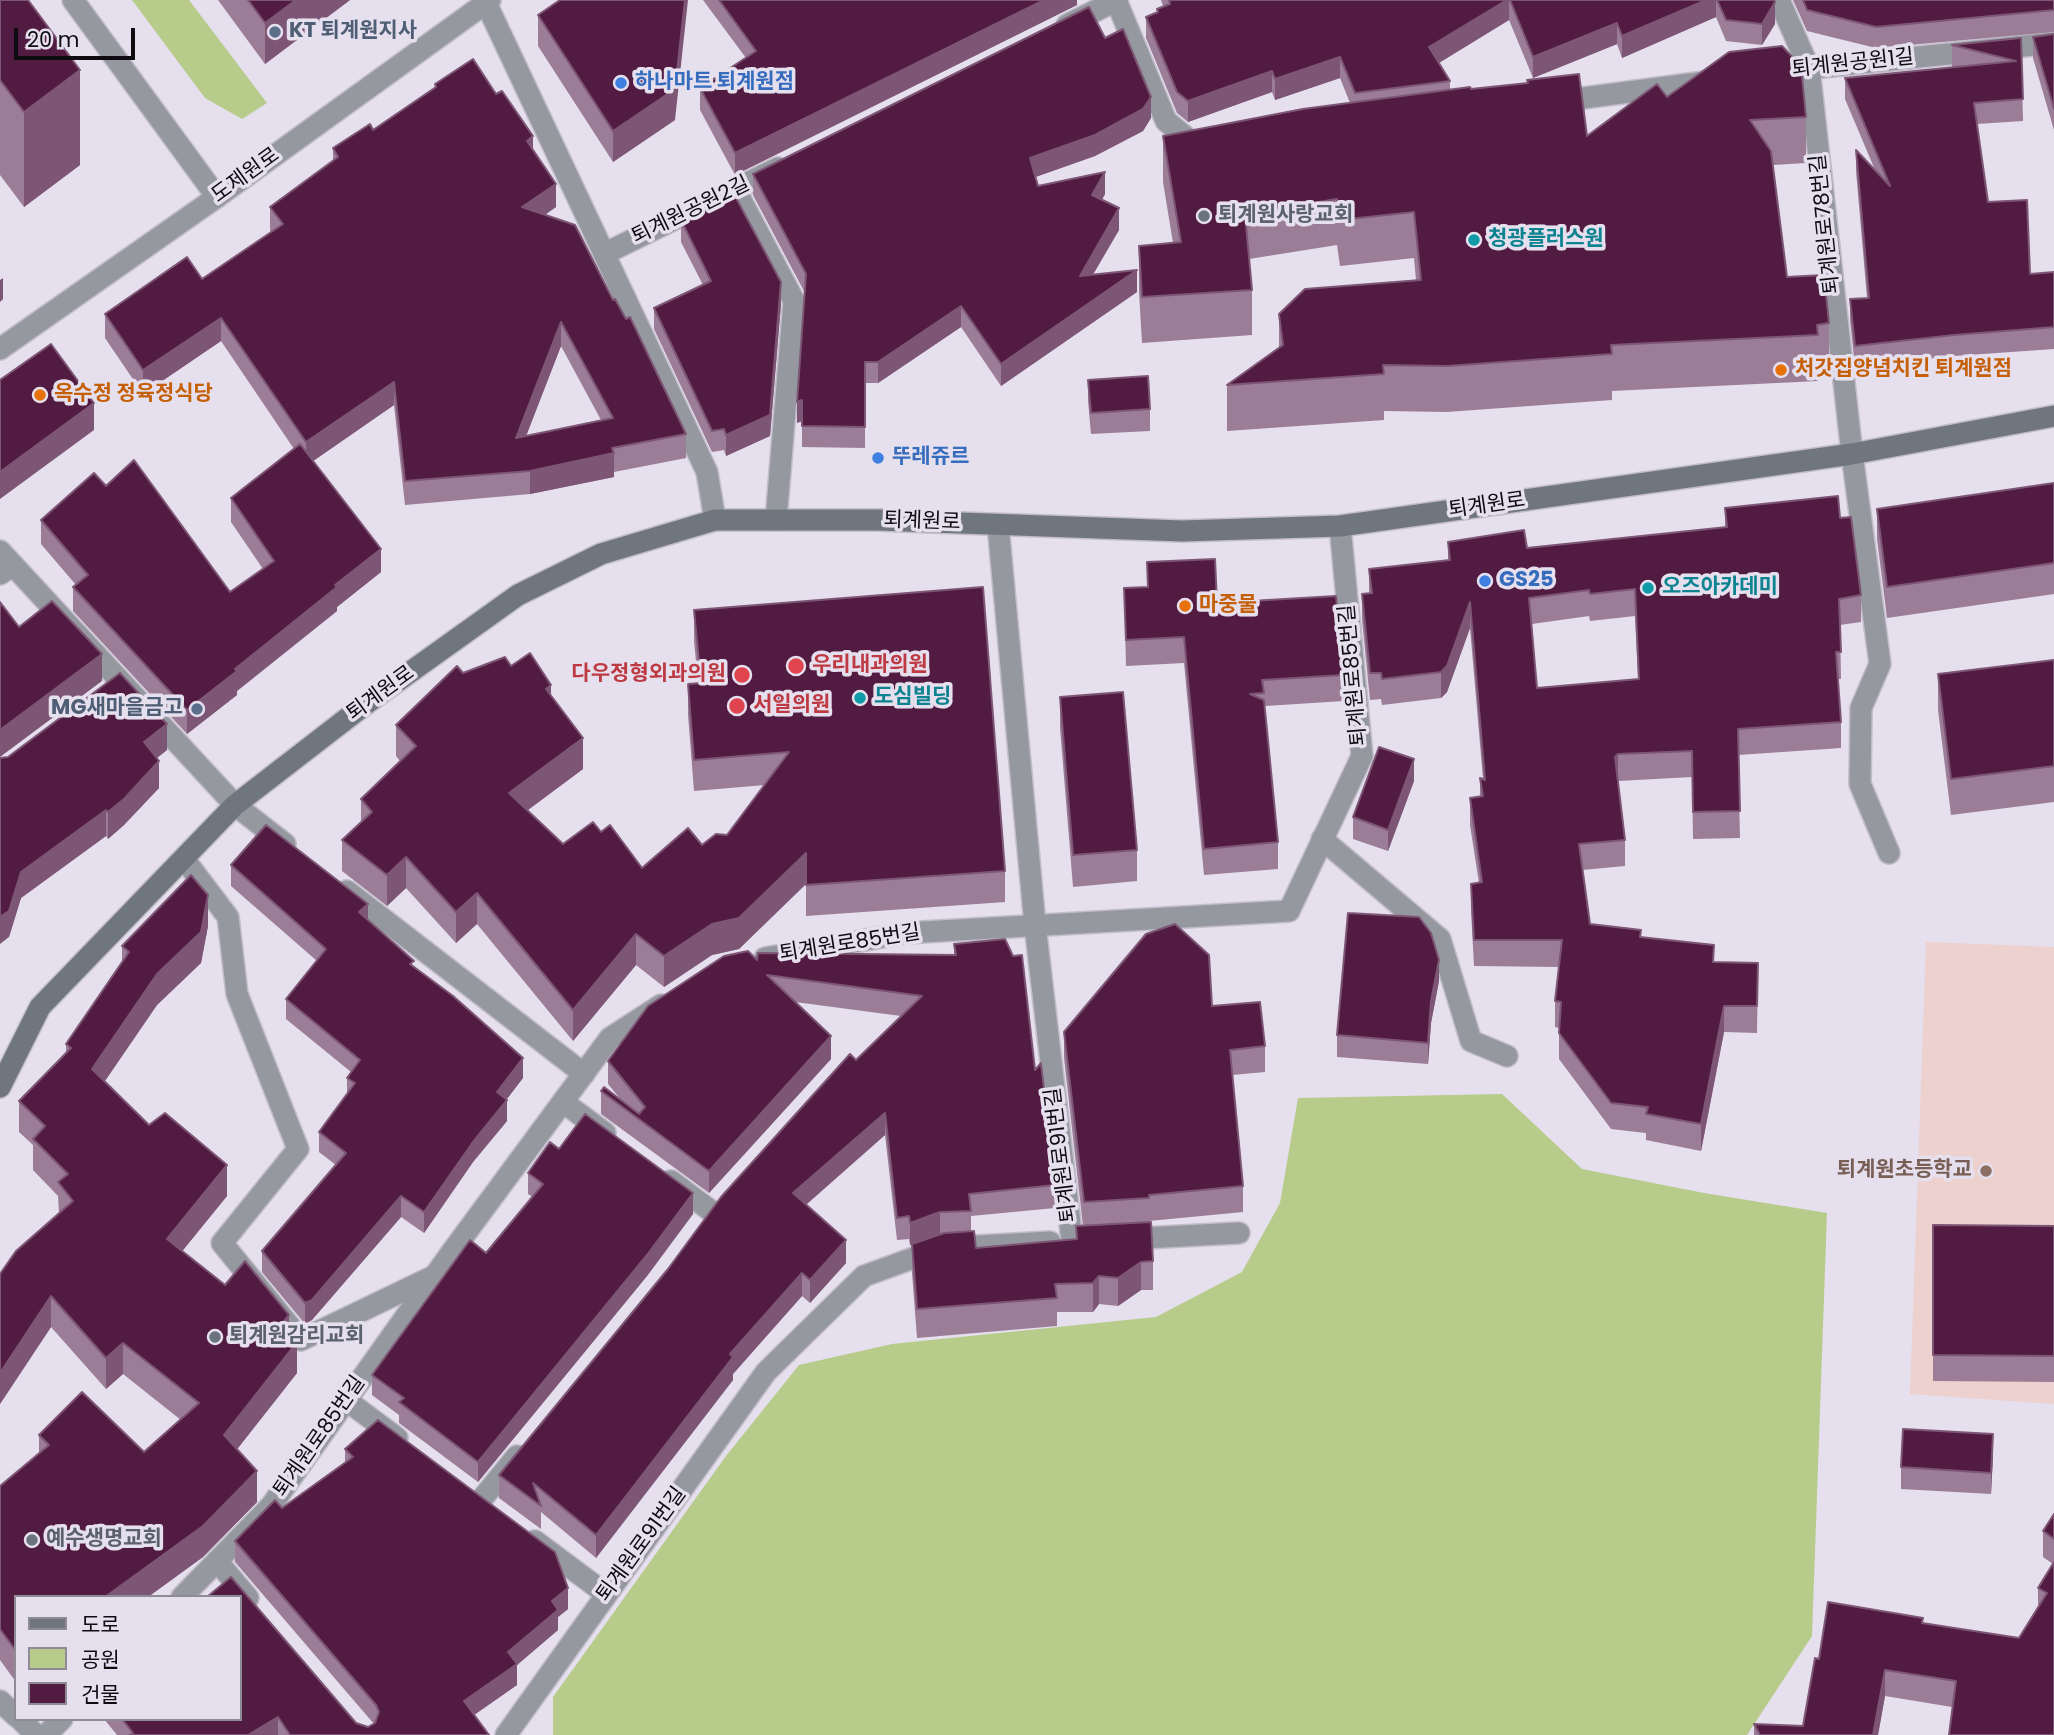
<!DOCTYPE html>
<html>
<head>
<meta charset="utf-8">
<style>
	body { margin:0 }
	#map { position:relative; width:2054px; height:1735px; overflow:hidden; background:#e5dfee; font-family:Poppins,"Noto Sans KR",sans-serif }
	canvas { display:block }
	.legend { position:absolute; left:14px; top:1595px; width:228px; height:126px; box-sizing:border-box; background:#e5dfee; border:2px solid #8f8b96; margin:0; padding:9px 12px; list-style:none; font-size:21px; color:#0e0c11 }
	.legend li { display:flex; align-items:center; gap:14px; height:35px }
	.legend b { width:35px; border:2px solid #8f8b96 }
	.scale { position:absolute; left:14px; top:28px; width:121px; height:32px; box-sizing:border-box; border:4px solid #0e0c11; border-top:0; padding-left:9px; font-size:21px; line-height:24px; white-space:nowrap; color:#0e0c11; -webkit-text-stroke:5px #e5dfee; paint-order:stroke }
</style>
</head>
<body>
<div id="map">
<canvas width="2054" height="1735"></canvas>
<ul class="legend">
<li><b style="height:9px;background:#70767e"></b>도로</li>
<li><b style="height:19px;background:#b7cb8a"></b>공원</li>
<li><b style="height:19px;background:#521b41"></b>건물</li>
</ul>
<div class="scale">20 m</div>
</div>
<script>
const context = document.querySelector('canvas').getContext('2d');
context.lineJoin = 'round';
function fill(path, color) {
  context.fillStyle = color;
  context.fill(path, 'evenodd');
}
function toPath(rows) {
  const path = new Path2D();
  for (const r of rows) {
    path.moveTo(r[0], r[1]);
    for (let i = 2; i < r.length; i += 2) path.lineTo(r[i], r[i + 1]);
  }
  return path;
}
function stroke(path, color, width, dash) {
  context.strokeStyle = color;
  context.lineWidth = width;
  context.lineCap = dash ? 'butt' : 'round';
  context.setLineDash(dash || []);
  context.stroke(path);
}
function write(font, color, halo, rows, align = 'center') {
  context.font = font + ' Poppins,"Noto Sans KR",sans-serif';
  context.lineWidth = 7;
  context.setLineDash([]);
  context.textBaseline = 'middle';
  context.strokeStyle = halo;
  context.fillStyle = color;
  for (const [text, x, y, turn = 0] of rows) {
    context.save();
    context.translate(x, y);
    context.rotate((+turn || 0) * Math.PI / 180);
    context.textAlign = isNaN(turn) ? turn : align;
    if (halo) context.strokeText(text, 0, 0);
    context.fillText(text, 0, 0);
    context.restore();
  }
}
fill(toPath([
	[1926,942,2054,947,2054,1404,1910,1394]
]), '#ecd1ce');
fill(toPath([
	[132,0,189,0,267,103,242,119,205,98],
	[1502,1094,1582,1169,1704,1193,1827,1213,1812,1636,1747,1735,553,1735,553,1697,726,1456,799,1365,892,1344,1156,1317,1242,1272,1280,1203,1298,1098]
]), '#b7cb8a');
const lane = toPath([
	[486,3,707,472,715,520],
	[735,189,794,301,776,520],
	[1852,454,1880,664,1861,708,1860,784,1889,853],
	[998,525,1035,925,1072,1241],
	[0,574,13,565],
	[235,805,285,844],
	[1322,839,1440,939,1471,1041,1507,1056],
	[184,859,228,917,237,994,298,1149,222,1243,301,1340,434,1276],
	[347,891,584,1074],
	[563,1102,605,1133],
	[671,1181,711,1211],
	[346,1400,397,1438],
	[481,1500,517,1456],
	[535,1541,606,1594],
	[217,1561,248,1598]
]);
const street = toPath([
	[73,0,217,197],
	[1116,0,1166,121,1199,148,1202,148],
	[1779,0,1809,68,1852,454],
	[1067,25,1117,0],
	[1775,72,2054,43],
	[1553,102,1712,81],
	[604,254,778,168],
	[0,349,217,197,490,0],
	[0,551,235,805],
	[765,958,905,933,1289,911,1362,756,1340,526],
	[1124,1239,1239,1233],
	[182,1597,271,1506,451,1253,610,1038,661,1005],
	[0,1701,16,1716],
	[20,1719,36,1735],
	[46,1735,62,1719],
	[506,1735,766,1372,864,1276,941,1248,1050,1242]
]);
const secondary = toPath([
	[0,1087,40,1007,235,805,367,703,518,595,601,554,715,520,878,520,1182,531,1340,526,1852,454,2054,416]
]);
stroke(lane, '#c3bdcb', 24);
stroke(street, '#c3bdcb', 24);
stroke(secondary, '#c3bdcb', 24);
stroke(lane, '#95999f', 21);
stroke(street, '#95999f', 21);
stroke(secondary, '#70767e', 21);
fill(toPath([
	[0,0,80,165,24,207,0,175],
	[218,0,350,0,265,64],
	[703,0,1077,0,1077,5,735,175,700,110,700,88,746,58],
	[1161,0,1774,0,1775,24,1762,45,1726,41,1716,17,1622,58,1617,44,1533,78,1509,20,1439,63,1450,81,1450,90,1471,89,1587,136,1667,97,1806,117,1806,163,1773,165,1787,277,1829,323,1829,369,1818,370,1818,381,1612,391,1612,400,1447,412,1384,411,1384,420,1227,431,1227,385,1279,347,1279,314,1416,280,1414,258,1340,266,1337,245,1249,259,1252,290,1252,335,1142,343,1139,292,1139,246,1173,243,1163,182,1163,136,1350,103,1340,78,1275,100,1272,92,1188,122,1177,113,1146,38,1146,17,1157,12,1157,9,1163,6],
	[1793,0,2054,0,2054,32,1876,48,1807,31],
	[538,15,675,120,613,162,538,46],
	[2054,34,2054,130,2033,58,2033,37],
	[1105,38,1151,118,1143,131,1095,156,1035,177,1038,186,1105,194,1102,200,1119,230,1093,274,1137,292,1001,386,961,327,878,383,865,383,865,448,802,447,802,421,797,423,805,293,753,195,753,174],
	[2021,38,2023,121,1977,124,1988,202,2030,274,2054,272,2054,349,1954,356,1855,367,1850,320,1850,299,1867,298,1856,171,1856,150,1875,170,1845,99,1845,78,1954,67,1952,67,1952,45],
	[435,84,533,150,556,207,545,215,613,300,686,434,686,458,614,472,614,477,530,494,405,505,394,405,313,461,381,572,337,607,337,611,237,691,237,695,187,734,73,611,73,587,76,585,41,544,41,520,106,486,230,592,263,569,231,522,231,498,294,449,221,341,143,394,105,338,105,314,202,279,271,232,270,230,270,207,333,162,333,148,373,130,435,88],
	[561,346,601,420,526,436],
	[681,220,781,304,770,436,726,456,724,450,712,452,654,329,654,308,703,285,681,242],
	[1088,380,1150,409,1150,431,1091,434,1088,401],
	[2054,483,2054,594,1887,618,1877,539,1877,509],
	[1725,508,1840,518,1861,595,1861,622,1840,625,1841,679,1838,679,1841,722,1841,748,1738,755,1740,838,1693,839,1692,777,1618,781,1625,840,1625,866,1582,870,1590,924,1641,937,1714,962,1758,963,1757,1033,1724,1032,1701,1151,1646,1140,1646,1133,1611,1129,1559,1059,1559,1028,1555,1027,1555,1001,1559,967,1474,966,1471,910,1471,884,1479,883,1470,825,1470,798,1480,797,1480,778,1483,779,1470,628,1447,692,1441,698,1382,705,1381,699,1370,700,1362,620,1362,594,1369,593,1369,569,1448,560,1448,542,1527,548,1725,527],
	[1589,616,1590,621,1635,616,1638,679,1537,688,1532,624],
	[1147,562,1344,675,1344,701,1265,706,1278,842,1278,869,1204,875,1184,663,1126,666,1124,588,1147,588],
	[694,610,1005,871,1005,902,806,916,806,884,739,949,712,955,664,987,636,965,573,1041,477,924,456,943,406,888,387,906,342,871,342,840,361,823,361,799,400,761,396,756,396,725,463,673,511,666,551,696,583,769,528,810,563,844,601,832,642,868,727,835,765,785,694,791,688,715,688,684,698,683,694,641],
	[2054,660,2054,802,1951,815,1938,710,1938,674],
	[1060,697,1137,850,1137,881,1073,887,1060,728],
	[167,750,157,758,159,788,124,825,108,839,106,836,21,898,9,937,0,758],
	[1414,781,1388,851,1353,839,1353,817],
	[231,865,368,920,523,1078,506,1100,507,1121,473,1162,424,1233,401,1217,312,1320,305,1324,262,1272,262,1251,336,1165,319,1152,319,1132,347,1094,347,1078,351,1072,286,1019,286,999,317,961,231,886],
	[208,926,201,963,157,1005,104,1082,149,1125,227,1196,182,1251,289,1336,297,1373,237,1449,257,1502,203,1557,148,1597,16,1597,16,1682,0,1660,0,1486,39,1454,39,1435,144,1452,181,1420,123,1374,106,1389,51,1327,0,1404,0,1274,59,1213,58,1196,33,1170,33,1145,19,1132,19,1101,66,1054,66,1044,122,962,122,946],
	[954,944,1035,1070,1055,1185,1055,1208,971,1216,971,1231,976,1248,1076,1240,1076,1226,1083,1226,1064,1058,1064,1032,1212,1006,1265,1046,1265,1072,1232,1075,1243,1186,1243,1212,1149,1221,1153,1261,1153,1290,1141,1290,1118,1306,1099,1304,1093,1312,1057,1312,1057,1326,917,1338,912,1273,912,1245,910,1245,909,1239,897,1240,885,1135,806,1205,846,1263,810,1303,802,1296,733,1374,733,1380,596,1558,541,1512,541,1529,499,1498,499,1475,856,1060,901,1016,795,1002,831,1059,709,1193,601,1114,601,1091,622,1101,608,1084,608,1061,757,960,954,955],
	[1439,981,1431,1023,1428,1064,1337,1057,1337,1035],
	[559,1149,693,1214,647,1276,478,1482,399,1423,399,1415,372,1395,372,1375,486,1253,533,1197,528,1194,528,1173],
	[1933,1225,2054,1226,2054,1382,1933,1381],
	[345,1449,568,1609,558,1617,558,1630,517,1665,517,1685,474,1715,489,1735,117,1735,104,1719,240,1719,240,1597,356,1723,368,1727,374,1724,235,1562,235,1541,282,1508,345,1463],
	[1993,1455,1991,1494,1901,1489,1901,1467],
	[2054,1514,2054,1735,1952,1707,1885,1696,1878,1735,1754,1735,1754,1724,1803,1726,1819,1659,1923,1623,2019,1638,2038,1607,2038,1588,2053,1564,2043,1557,2043,1531]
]), '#9c7d98');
fill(toPath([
	[296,0,350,0,265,64,265,23],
	[685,0,688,0,675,120,613,162,613,131],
	[1044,0,1077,0,1077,5,735,175,735,153],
	[1507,0,1509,0,1509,20,1429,69,1429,47],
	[1706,0,1716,0,1716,17,1622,58,1622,36],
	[1775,2,1775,24,1762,45,1762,24],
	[1617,23,1617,44,1533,78,1533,57],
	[1340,57,1340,78,1275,100,1275,79],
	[80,70,80,165,24,207,24,112],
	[1272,71,1272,92,1188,122,1188,101],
	[1151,97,1151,118,1143,131,1095,156,1030,179,1030,158],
	[533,136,533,160,527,141],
	[1105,172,1105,194,1092,216,1092,195],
	[556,184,556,207,522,230,522,207],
	[1119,208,1119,230,1080,297,1080,276],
	[1137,270,1137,292,1001,386,1001,364],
	[3,278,3,299,0,302,0,280],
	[781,282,781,304,770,436,726,456,726,435],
	[961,306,961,327,878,383,878,362],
	[221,318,221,341,143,394,143,370],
	[561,322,561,346,516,462,516,438],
	[394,382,394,405,306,466,306,442],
	[802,400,802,421,797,423,797,402],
	[94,403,94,430,0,499,0,472],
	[614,453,614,477,530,494,530,471],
	[381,549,381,572,337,607,337,611,237,691,237,695,187,734,187,710,335,585],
	[1470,602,1470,628,1447,692,1441,698,1441,672],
	[102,654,102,681,0,757,0,730],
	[551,685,551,716,546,689],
	[167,724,167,750,144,768,144,742],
	[583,738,583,769,509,824,509,793],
	[1618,754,1618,781,1615,757],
	[1414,759,1414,781,1388,851,1388,830],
	[159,761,159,788,124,825,108,839,108,812],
	[106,810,106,836,21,898,9,937,0,944,0,917,21,872],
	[806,853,806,884,739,949,712,955,664,987,664,956],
	[406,857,406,888,387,906,387,875],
	[477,893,477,924,456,943,456,912],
	[208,895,208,926,201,963,157,1005,92,1100,92,1069],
	[368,904,368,924,359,912],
	[636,934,636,965,573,1041,573,1010],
	[1439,960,1439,981,1431,1023,1428,1064,1428,1043,1431,1001],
	[1724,1006,1724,1032,1701,1151,1701,1124],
	[831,1036,831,1059,709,1193,709,1171],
	[523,1058,523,1078,497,1112,497,1092],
	[507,1100,507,1121,473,1162,424,1233,424,1212,473,1142],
	[885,1113,885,1135,793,1216,793,1193],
	[227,1165,227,1196,167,1270,167,1239],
	[693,1193,693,1214,647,1276,478,1482,478,1462],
	[401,1196,401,1217,312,1320,305,1324,305,1303],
	[940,1212,940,1235,910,1245,910,1223],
	[846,1240,846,1263,810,1303,810,1280],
	[1141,1262,1141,1290,1118,1306,1118,1278],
	[802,1273,802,1296,733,1374,733,1380,596,1558,596,1535,730,1354],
	[1099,1276,1099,1304,1093,1312,1093,1283],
	[51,1296,51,1327,0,1404,0,1373],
	[289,1315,289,1346,279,1327],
	[297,1342,297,1373,224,1466,224,1435],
	[123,1343,123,1374,106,1389,106,1358],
	[1993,1434,1993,1455,1991,1494,1991,1473],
	[257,1471,257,1502,203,1557,148,1597,105,1597],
	[568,1588,568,1609,558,1617,558,1630,517,1665,517,1685,464,1722,464,1701,552,1601],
	[1885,1670,1885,1696,1878,1735,1873,1735],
	[278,1717,278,1735,248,1735]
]), '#7e5675');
const building = toPath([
	[0,0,28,0,80,70,24,112,0,80,0,0],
	[248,0,296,0,265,23,248,0],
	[560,0,685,0,675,89,613,131,538,15,560,0],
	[719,0,1044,0,735,153,700,88,756,51,719,0],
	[1169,0,1507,0,1429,47,1450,81,1355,93,1340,57,1275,79,1272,71,1188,101,1177,92,1146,17,1158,12,1157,9,1170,4,1169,0],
	[1510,0,1706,0,1622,36,1617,23,1533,57,1510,0],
	[1717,0,1774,0,1775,2,1762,24,1726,20,1717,0],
	[1803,0,2054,0,2054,10,1876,27,1807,10,1803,0],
	[1089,7,1105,38,1123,29,1151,97,1143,109,1095,135,1030,158,1038,186,1105,172,1092,195,1119,208,1080,276,1137,270,1001,364,961,306,878,362,865,362,865,427,802,426,802,400,797,402,806,274,753,174,1089,7],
	[2054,34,2054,109,2033,37,2054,34],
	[2021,38,2023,99,1974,103,1988,202,2027,200,2030,274,2054,272,2054,327,1954,335,1855,346,1850,299,1869,298,1856,150,1890,186,1845,78,2016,61,1952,45,2021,38],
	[1782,46,1801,66,1806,117,1750,120,1771,151,1787,277,1824,275,1829,323,1817,325,1818,335,1611,345,1612,354,1447,366,1383,365,1384,374,1227,385,1283,345,1279,314,1305,289,1421,280,1414,212,1340,220,1337,199,1245,214,1252,290,1142,297,1139,246,1181,242,1163,136,1303,109,1470,87,1471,89,1528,83,1527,80,1579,74,1587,136,1657,84,1667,97,1729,52,1782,46],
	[473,59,496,94,502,91,533,136,527,141,556,184,522,207,575,225,613,300,615,299,626,319,630,317,686,434,612,448,614,453,530,471,405,481,394,382,306,442,221,318,143,370,105,314,187,257,202,279,283,224,270,207,338,157,333,148,370,124,373,130,436,87,435,84,473,59],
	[561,322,613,418,516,438,561,322],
	[734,194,781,282,770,415,726,435,724,429,712,431,654,308,711,281,681,220,734,194],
	[51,344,94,403,0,472,0,380,51,344],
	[1148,376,1150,409,1091,413,1088,380,1148,376],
	[300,444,381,549,335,585,337,587,235,669,237,671,187,710,73,587,88,575,41,520,94,473,106,486,134,460,230,592,274,561,231,498,300,444],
	[2054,483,2054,563,1887,587,1877,509,2054,483],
	[1838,496,1840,518,1851,517,1861,595,1839,599,1841,652,1836,652,1841,722,1738,729,1740,811,1693,812,1692,751,1618,754,1615,757,1625,840,1579,844,1590,924,1641,930,1640,937,1714,945,1713,962,1758,963,1757,1006,1724,1006,1701,1124,1646,1114,1648,1107,1611,1103,1559,1033,1561,1002,1555,1001,1562,940,1474,940,1471,884,1482,882,1470,798,1483,796,1480,778,1485,780,1470,602,1447,666,1441,672,1382,679,1381,673,1370,673,1362,594,1372,593,1369,569,1450,560,1448,542,1524,530,1527,548,1727,527,1725,508,1838,496],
	[1635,589,1639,679,1537,688,1529,598,1589,590,1590,594,1635,589],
	[1215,559,1217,603,1336,596,1344,675,1262,680,1264,693,1250,694,1264,700,1278,842,1204,849,1184,637,1126,640,1124,588,1148,587,1147,562,1215,559],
	[983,587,1005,871,806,885,806,853,739,918,712,924,664,956,636,934,573,1010,477,893,456,912,406,857,387,875,342,840,372,812,361,799,416,746,396,725,457,666,463,673,505,657,511,666,530,653,551,685,546,689,583,738,509,793,563,844,593,822,601,832,610,825,642,868,688,828,702,845,716,834,727,835,789,752,694,760,688,684,701,683,694,610,983,587],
	[52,601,102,654,0,730,0,602,19,627,52,601],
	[2054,660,2054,766,1951,779,1938,674,2054,660],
	[120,673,167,724,144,742,159,761,124,799,108,812,106,810,21,872,9,911,0,917,0,758,8,757,120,673],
	[1123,692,1137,850,1073,855,1060,697,1123,692],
	[1379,747,1414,759,1388,830,1353,817,1379,747],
	[266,825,368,904,359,912,414,961,410,964,453,996,523,1058,497,1092,507,1100,473,1142,424,1212,401,1196,312,1300,305,1303,262,1251,346,1153,319,1132,355,1083,347,1078,360,1060,286,999,326,949,231,865,266,825],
	[191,875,208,895,201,932,157,974,92,1069,149,1125,165,1113,227,1165,167,1239,225,1285,245,1261,289,1315,279,1327,297,1342,224,1435,257,1471,203,1526,105,1597,16,1597,16,1651,0,1629,0,1486,49,1445,39,1435,82,1392,144,1452,199,1403,123,1343,106,1358,51,1296,0,1373,0,1274,16,1251,73,1201,58,1182,68,1174,33,1139,45,1126,19,1101,71,1048,66,1044,129,952,122,946,191,875],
	[1348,913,1419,917,1431,933,1439,960,1431,1001,1428,1043,1337,1035,1348,913],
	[1175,924,1209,955,1212,1006,1260,1002,1265,1046,1230,1050,1243,1186,1149,1195,1149,1198,1084,1202,1064,1032,1146,934,1175,924],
	[1005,939,1013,956,1022,955,1035,1070,1041,1063,1055,1185,969,1194,971,1211,940,1212,910,1223,909,1216,897,1218,885,1113,793,1193,846,1240,810,1280,802,1273,730,1354,733,1357,596,1535,533,1483,541,1506,499,1475,668,1269,721,1197,850,1054,856,1060,922,996,767,975,831,1036,709,1171,601,1091,604,1087,639,1114,645,1107,608,1061,648,1006,724,956,748,951,757,960,758,953,956,955,954,944,1005,939],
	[585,1114,693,1193,647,1255,478,1462,399,1402,404,1398,372,1375,470,1240,486,1253,543,1184,528,1173,550,1142,559,1149,585,1114],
	[1151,1222,1153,1261,1141,1262,1118,1278,1099,1276,1093,1283,1055,1284,1057,1298,917,1309,912,1244,944,1233,974,1231,976,1248,1077,1239,1076,1226,1151,1222],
	[1933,1225,2054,1226,2054,1356,1933,1355,1933,1225],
	[378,1420,555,1552,568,1588,552,1601,558,1610,508,1652,517,1664,464,1701,489,1735,290,1735,278,1717,248,1735,130,1735,133,1733,122,1719,240,1719,240,1597,207,1597,231,1577,356,1723,368,1727,375,1723,379,1712,376,1705,235,1541,275,1500,282,1508,353,1457,345,1449,378,1420],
	[1903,1429,1993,1434,1991,1473,1901,1467,1903,1429],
	[2054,1514,2054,1539,2043,1531,2054,1514],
	[2054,1562,2054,1735,1949,1735,1956,1681,1885,1670,1873,1735,1760,1735,1754,1724,1803,1726,1815,1658,1819,1659,1828,1602,1923,1618,1922,1623,2019,1638,2047,1593,2038,1588,2054,1562]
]);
fill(building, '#521b41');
stroke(building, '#7e5675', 2);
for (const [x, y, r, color] of [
	[275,32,7,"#5c6f8a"],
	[621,83,7,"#3f7fe0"],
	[1204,216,7,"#6b7280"],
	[1474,240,7,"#0f9aa8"],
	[1781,370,7,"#e8710a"],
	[40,395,7,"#e8710a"],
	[878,458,7,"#3f7fe0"],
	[1485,581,7,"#3f7fe0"],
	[1648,588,7,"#0f9aa8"],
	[1185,606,7,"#e8710a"],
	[796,666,9,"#e0444e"],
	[742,675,9,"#e0444e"],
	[860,698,7,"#0f9aa8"],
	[737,706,9,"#e0444e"],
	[197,709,7,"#5c6f8a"],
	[1986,1171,7,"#8d6e63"],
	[215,1337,7,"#6b7280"],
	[32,1540,7,"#6b7280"]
]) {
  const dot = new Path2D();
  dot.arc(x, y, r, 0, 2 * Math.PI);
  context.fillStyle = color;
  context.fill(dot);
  stroke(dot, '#e5dfee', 2.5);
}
write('bold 21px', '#4e5e75', '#e5dfee', [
	["KT 퇴계원지사",289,32],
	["MG새마을금고",183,709,"right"]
], 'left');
write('21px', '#0e0c11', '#e5dfee', [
	["퇴계원공원1길",1853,64,-6],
	["도제원로",246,176,-36],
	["퇴계원공원2길",691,211,-26],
	["퇴계원로78번길",1826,224,-96],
	["퇴계원로",1487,506,-8],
	["퇴계원로",922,522,2],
	["퇴계원로85번길",1354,675,-95],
	["퇴계원로",381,694,-36],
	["퇴계원로85번길",850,944,-9],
	["퇴계원로91번길",1062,1155,-97],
	["퇴계원로85번길",320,1437,-55],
	["퇴계원로91번길",642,1545,-54]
]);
write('bold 21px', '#366cbe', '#e5dfee', [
	["하나마트 퇴계원점",635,83],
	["뚜레쥬르",892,458],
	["GS25",1499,581]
], 'left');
write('bold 21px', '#5b616d', '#e5dfee', [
	["퇴계원사랑교회",1218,216],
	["퇴계원감리교회",229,1337],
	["예수생명교회",46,1540]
], 'left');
write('bold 21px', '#0d838f', '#e5dfee', [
	["청광플러스원",1488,240],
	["오즈아카데미",1662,588],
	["도심빌딩",874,698]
], 'left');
write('bold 21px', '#c56008', '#e5dfee', [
	["처갓집양념치킨 퇴계원점",1795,370],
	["옥수정 정육정식당",54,395],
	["마중물",1199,606]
], 'left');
write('bold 21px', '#be3a42', '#e5dfee', [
	["우리내과의원",812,666],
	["다우정형외과의원",726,675,"right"],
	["서일의원",753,706]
], 'left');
write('bold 21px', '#785e54', '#e5dfee', [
	["퇴계원초등학교",1972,1171]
], 'right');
</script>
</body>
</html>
